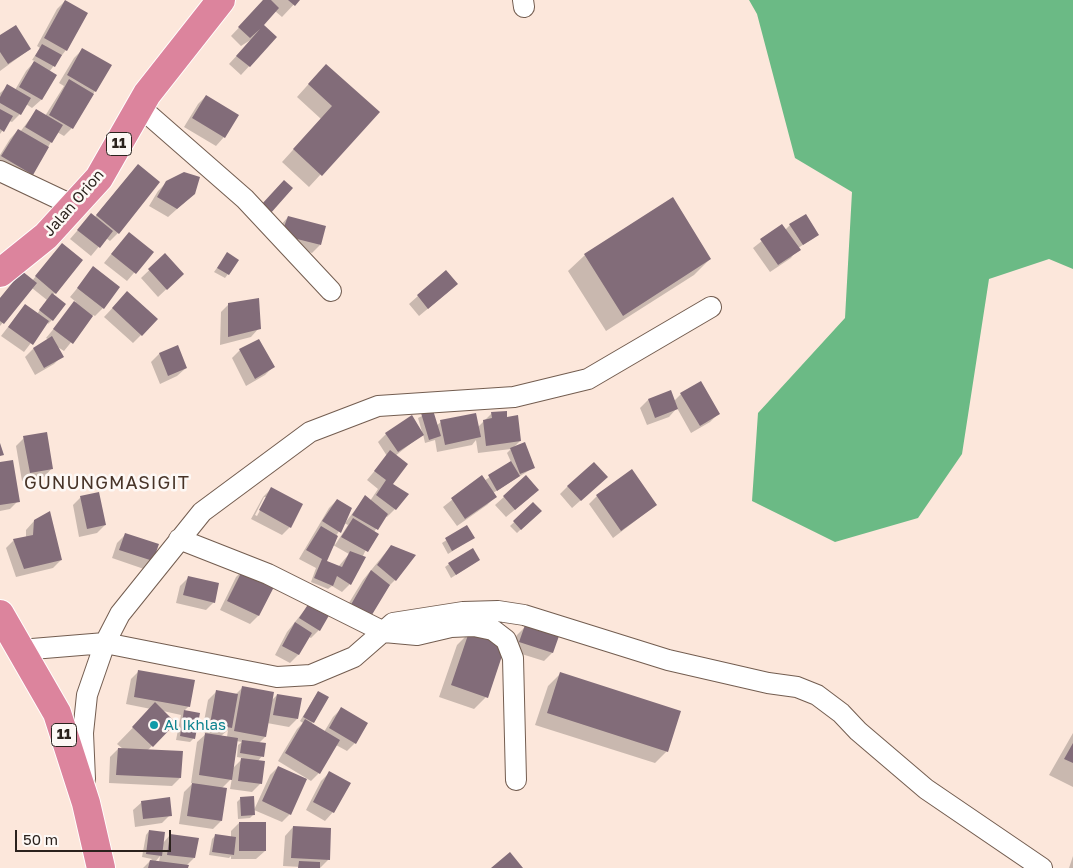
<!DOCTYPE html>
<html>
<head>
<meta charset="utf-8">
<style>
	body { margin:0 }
	#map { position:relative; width:1073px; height:868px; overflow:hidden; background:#fce7db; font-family:"Golos Text",sans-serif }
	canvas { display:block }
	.scale { position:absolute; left:15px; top:830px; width:156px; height:22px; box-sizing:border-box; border:2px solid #2b221d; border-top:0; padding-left:6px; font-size:15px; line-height:18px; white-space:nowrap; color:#2b221d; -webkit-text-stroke:4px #fdf8f5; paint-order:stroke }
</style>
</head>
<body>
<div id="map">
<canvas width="1073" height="868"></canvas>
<div class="scale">50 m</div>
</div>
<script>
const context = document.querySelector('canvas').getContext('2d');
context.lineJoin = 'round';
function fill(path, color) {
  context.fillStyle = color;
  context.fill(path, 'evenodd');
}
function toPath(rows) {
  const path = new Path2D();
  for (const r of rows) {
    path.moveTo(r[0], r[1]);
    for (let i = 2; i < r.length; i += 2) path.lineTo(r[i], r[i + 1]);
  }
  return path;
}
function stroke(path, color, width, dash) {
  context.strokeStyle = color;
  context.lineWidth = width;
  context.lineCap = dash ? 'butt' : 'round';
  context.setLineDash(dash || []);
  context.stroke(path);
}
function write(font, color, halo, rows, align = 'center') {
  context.font = font + ' "Golos Text",sans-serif';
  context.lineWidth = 5;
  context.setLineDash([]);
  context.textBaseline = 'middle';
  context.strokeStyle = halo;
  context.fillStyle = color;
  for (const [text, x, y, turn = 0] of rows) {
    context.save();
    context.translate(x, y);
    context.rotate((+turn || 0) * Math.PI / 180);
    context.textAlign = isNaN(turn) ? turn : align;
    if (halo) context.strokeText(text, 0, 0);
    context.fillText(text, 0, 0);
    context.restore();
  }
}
fill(toPath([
	[749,0,1073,0,1073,269,1049,259,989,279,962,454,918,518,835,542,752,501,758,413,845,318,852,192,795,158,757,14]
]), '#6bba85');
fill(toPath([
	[262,0,298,0,282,17,275,11,262,25,276,37,241,75,229,64,252,39,241,46,231,36,264,1],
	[65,1,66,50,49,72,55,75,41,100,32,108,26,104,20,114,12,122,9,121,0,134,0,93,8,86,15,90,26,71,35,61,32,60,40,48,37,46,57,9],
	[0,36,30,49,0,71],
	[82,50,95,91,72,128,64,136,57,132,32,174,24,182,0,168,0,155,10,139,18,130,20,132,36,111,45,116,64,86,59,83,74,58],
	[314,78,378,112,309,187,282,162,321,119,297,97],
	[206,96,237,115,224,137,216,146,184,127,198,104],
	[130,174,118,233,110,241,106,238,91,256,70,239,91,215,94,218],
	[167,182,185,202,168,217,149,206,158,191],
	[672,199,710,259,694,275,606,331,568,271,585,255],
	[288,217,320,245,312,253,274,243,280,226],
	[782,225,785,230,790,225,814,238,798,248,791,258,770,272,753,248],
	[121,242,152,252,127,281,104,263],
	[54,253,55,293,53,295,52,320,48,324,47,322,24,352,1,336,25,305,37,314,47,300,32,288,0,326,0,298,14,281,32,281],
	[227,254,228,274,225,278,214,272],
	[165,255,174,282,158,297,141,278],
	[94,268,103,308,95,316,93,315,64,351,56,346,62,356,54,364,35,375,25,357,33,349,49,340,46,338,76,302,70,297],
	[446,271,448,292,419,316,409,304],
	[119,301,141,335,133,343,104,317],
	[229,304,259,328,251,337,220,345,221,312],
	[177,347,186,368,177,376,160,384,151,362,159,354],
	[240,350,273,367,265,375,246,386,232,358],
	[670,392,674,401,681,394,718,414,710,422,691,433,677,408,669,417,647,425,640,408,648,400],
	[432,411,436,426,441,422,478,427,492,413,506,418,520,441,512,449,533,468,493,493,496,496,487,505,457,526,443,507,481,477,484,481,511,462,507,453,511,449,478,453,476,440,472,445,437,452,435,440,425,443,423,434,395,456,391,484,395,509,387,517,385,516,374,532,350,584,342,592,332,586,328,589,311,582,316,568,299,559,329,508,337,500,345,523,365,497,370,501,378,489,367,480,387,456,378,442,386,434,422,432,418,418],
	[344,523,348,525,335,545,336,536],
	[333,545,349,554,338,567,325,562],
	[24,438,52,468,44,477,22,481,16,446],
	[0,464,18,501,10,509,0,511],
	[526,477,529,498,506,517,495,505],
	[598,485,572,508,560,494,568,486],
	[271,489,290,527,282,535,251,519,263,497],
	[264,497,267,497,257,516,255,515],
	[597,496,656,505,613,538,589,504],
	[81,497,105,525,97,533,79,537,73,505],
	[533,504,540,511,517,533,510,526],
	[34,521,61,560,53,568,16,577,6,548,14,540,26,538,26,530],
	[467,527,473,538,448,554,442,543],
	[125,535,152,560,144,569,112,558,117,543],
	[391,546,395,580,387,588,341,616,363,580],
	[479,560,451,578,445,567,449,564],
	[244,569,274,583,258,616,250,624,220,610,236,577],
	[188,578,214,602,206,610,176,603,180,586],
	[311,602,319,630,311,638,309,637,298,655,290,663,275,655,287,632],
	[525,627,557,637,552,653,544,661,512,651,517,635],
	[469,633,486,697,474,709,439,697,457,645],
	[139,671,189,706,184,711,198,714,193,739,190,742,176,740,181,715,163,711,174,723,147,751,180,778,172,786,109,783,110,757,118,749,123,749,117,744,151,709,126,704,131,679],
	[560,674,667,751,655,763,535,725,548,686],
	[243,687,271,701,277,695,297,719,289,727,267,723,265,737,258,744,262,756,258,761,260,784,252,792,230,789,232,778,222,788,221,821,213,829,179,824,184,792,193,783,191,783,197,742,207,733,202,732,208,700,216,692,235,695],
	[228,730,227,737,221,736],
	[236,741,242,742,238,745,237,757,243,758,232,769],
	[318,692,328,698,311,725,324,732,333,717,341,709,355,743,347,751,336,745,319,773,311,781,306,778,290,814,282,822,254,810,270,775,278,767,305,779,306,778,278,761,297,729,303,723,300,721],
	[1073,733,1073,787,1049,775],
	[329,773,333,812,325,821,306,810,321,781],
	[241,798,254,814,250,818,238,819,237,802],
	[142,802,170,815,162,823,135,827,133,810],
	[239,823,265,851,256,859,231,859,231,856,229,858,209,855,212,839,216,835,231,837,231,831],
	[293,827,328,860,320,868,283,866,285,836],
	[149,831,163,843,170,835,194,858,186,866,187,868,143,868,152,859,142,857,146,835],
	[160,856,159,862,155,862],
	[1073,856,1073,868,1069,868]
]), '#0003');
fill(toPath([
	[65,0,88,13,67,51,44,38],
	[263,0,271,0,279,8,264,25,277,37,250,67,236,56,260,29,250,38,238,27],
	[288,0,300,0,295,6],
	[16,25,31,49,8,64,0,52,0,35],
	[42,44,62,55,55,67,35,56],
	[82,48,112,65,96,92,67,75],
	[34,61,57,75,42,100,19,87],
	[326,64,380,112,322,176,293,149,332,106,308,84],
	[69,79,94,94,73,129,49,115],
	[7,84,31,98,21,115,0,103,0,97],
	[206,95,239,115,225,138,192,118],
	[0,109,13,116,4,132,0,129],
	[36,109,63,125,52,143,25,127],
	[18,129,49,147,33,175,1,156],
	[138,164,160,182,119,234,96,215],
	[184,172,200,177,195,194,177,209,157,197,166,181],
	[284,180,293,188,270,214,261,205],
	[673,197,711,259,623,316,584,254],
	[91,213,113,231,100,248,77,230],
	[806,214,819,235,803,245,789,224],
	[288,216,326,226,321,245,281,235],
	[782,224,801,250,778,265,760,239],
	[129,232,154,252,136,274,111,254],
	[62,243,83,260,56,294,35,276],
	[227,252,239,260,229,275,217,268],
	[165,253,184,274,167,290,148,269],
	[93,266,120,287,104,309,77,288],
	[446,270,458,284,428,309,417,295],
	[22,271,37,283,4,324,0,321,0,298],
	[127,291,158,319,142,336,112,308],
	[52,293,66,304,53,321,39,310],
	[259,298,261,329,228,337,228,303],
	[74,301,93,316,73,344,53,329],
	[25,304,49,321,33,345,8,327],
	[52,336,64,357,44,368,33,348],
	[259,339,275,367,255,379,239,349],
	[178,345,187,368,168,376,159,353],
	[701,381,720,414,700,426,680,393],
	[671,390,678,409,655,418,648,399],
	[433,410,441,436,429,440,421,413],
	[507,411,507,417,518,415,521,441,486,446,483,420,492,418,491,412],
	[476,413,481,437,445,445,440,420],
	[412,415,424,435,398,452,385,433],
	[47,432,53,469,30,473,23,436],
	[525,442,535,468,520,474,510,448],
	[0,443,4,455,0,456],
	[390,450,408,464,393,484,409,494,396,510,376,495,386,480,374,471],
	[13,460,20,502,0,505,0,462],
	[511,461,520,476,497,491,488,475],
	[594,462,608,477,581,501,567,486],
	[632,469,657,505,621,531,596,495],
	[482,475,497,497,465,519,451,498],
	[526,475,539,490,515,510,503,496],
	[271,487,303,504,291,528,259,510],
	[99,492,106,525,87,529,80,496],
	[365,495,388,514,378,530,352,515],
	[337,499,352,508,341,533,322,521],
	[533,502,542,511,521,530,513,521],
	[50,511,62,560,24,569,13,539,33,535,34,520],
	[353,518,379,534,368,552,341,537],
	[467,525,475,538,452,551,445,538],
	[321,526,338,536,327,561,342,567,350,551,366,557,351,585,337,576,333,586,314,578,322,559,306,550],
	[125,533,159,544,153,561,119,550],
	[391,545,416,555,396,581,377,565],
	[473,548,480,560,456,575,448,563],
	[244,567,276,583,259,616,227,601],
	[371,570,390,585,370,618,349,608],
	[188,576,219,583,215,603,183,595],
	[311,600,331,612,320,631,299,618],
	[295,622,312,633,299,655,282,646],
	[525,625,559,636,553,653,519,642],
	[469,632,506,644,488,698,451,685],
	[138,670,195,680,190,707,134,697],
	[560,672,681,711,668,752,547,713],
	[242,686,274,692,266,737,234,731],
	[216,690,238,694,232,728,210,724],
	[318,691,329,697,314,723,303,717],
	[277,694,302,698,298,719,273,715],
	[155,702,176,723,153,747,132,727],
	[341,707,368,723,356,744,329,728],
	[184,710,200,713,195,739,180,736],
	[305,719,340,740,320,774,285,753],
	[205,733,238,738,232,780,199,775],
	[242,740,266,743,264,757,240,753],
	[1073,743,1073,763,1064,759],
	[118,748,183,751,181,778,116,775],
	[241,758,265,761,262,784,238,781],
	[278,766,307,779,291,815,262,801],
	[329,771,351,783,334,813,313,802],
	[192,783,227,788,222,821,187,816],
	[254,796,255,815,241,816,240,797],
	[170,797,172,816,143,819,141,801],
	[239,822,266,822,266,851,239,851],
	[293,826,331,828,330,860,291,858],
	[149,830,165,832,162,856,146,854],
	[170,834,199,838,195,858,167,855],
	[215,834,236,837,234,855,212,852],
	[510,852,523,868,491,868],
	[150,860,189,865,188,868,148,868],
	[299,861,320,862,320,868,298,868]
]), '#826c79');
const street = toPath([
	[523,0,524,7],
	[141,108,245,199,331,291],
	[0,171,74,206],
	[179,539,268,574,384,632,417,635,451,627,474,626,493,630,506,640,513,658,516,780],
	[20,650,105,643,277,677,311,675,354,657,393,623,463,612,498,611,524,615,668,660,768,683,797,687,817,695,841,713,858,731,926,789,1042,868],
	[85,779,83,733,87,695,105,643,120,614,202,512,310,432,378,406,514,397,588,379,711,307]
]);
const highway = toPath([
	[0,273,46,236,99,178,147,94,221,0],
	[0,614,57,713,86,803,101,868]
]);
stroke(street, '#735d50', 22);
stroke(highway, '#fff', 30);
stroke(street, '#fff', 20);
stroke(highway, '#dc849d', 28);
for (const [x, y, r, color] of [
	[154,725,5,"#0f9aa8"]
]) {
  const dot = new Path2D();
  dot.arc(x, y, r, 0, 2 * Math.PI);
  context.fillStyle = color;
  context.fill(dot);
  stroke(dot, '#fdf8f5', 2);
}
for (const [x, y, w] of [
	[119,144,25],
	[64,735,25]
]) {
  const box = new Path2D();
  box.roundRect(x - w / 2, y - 11.5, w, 23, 4);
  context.fillStyle = '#fdf8f5';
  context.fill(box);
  stroke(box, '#2b221d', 1);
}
write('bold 14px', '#2b221d', null, [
	["11",119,144],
	["11",64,735]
]);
write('15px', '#2b221d', '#fdf8f5', [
	["Jalan Orion",74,203,-49]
]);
write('15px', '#0d838f', '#fdf8f5', [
	["Al Ikhlas",164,725]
], 'left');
context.letterSpacing = '1px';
write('18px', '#473327', '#fdf8f5', [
	["GUNUNGMASIGIT",107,483]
]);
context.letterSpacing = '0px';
</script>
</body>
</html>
